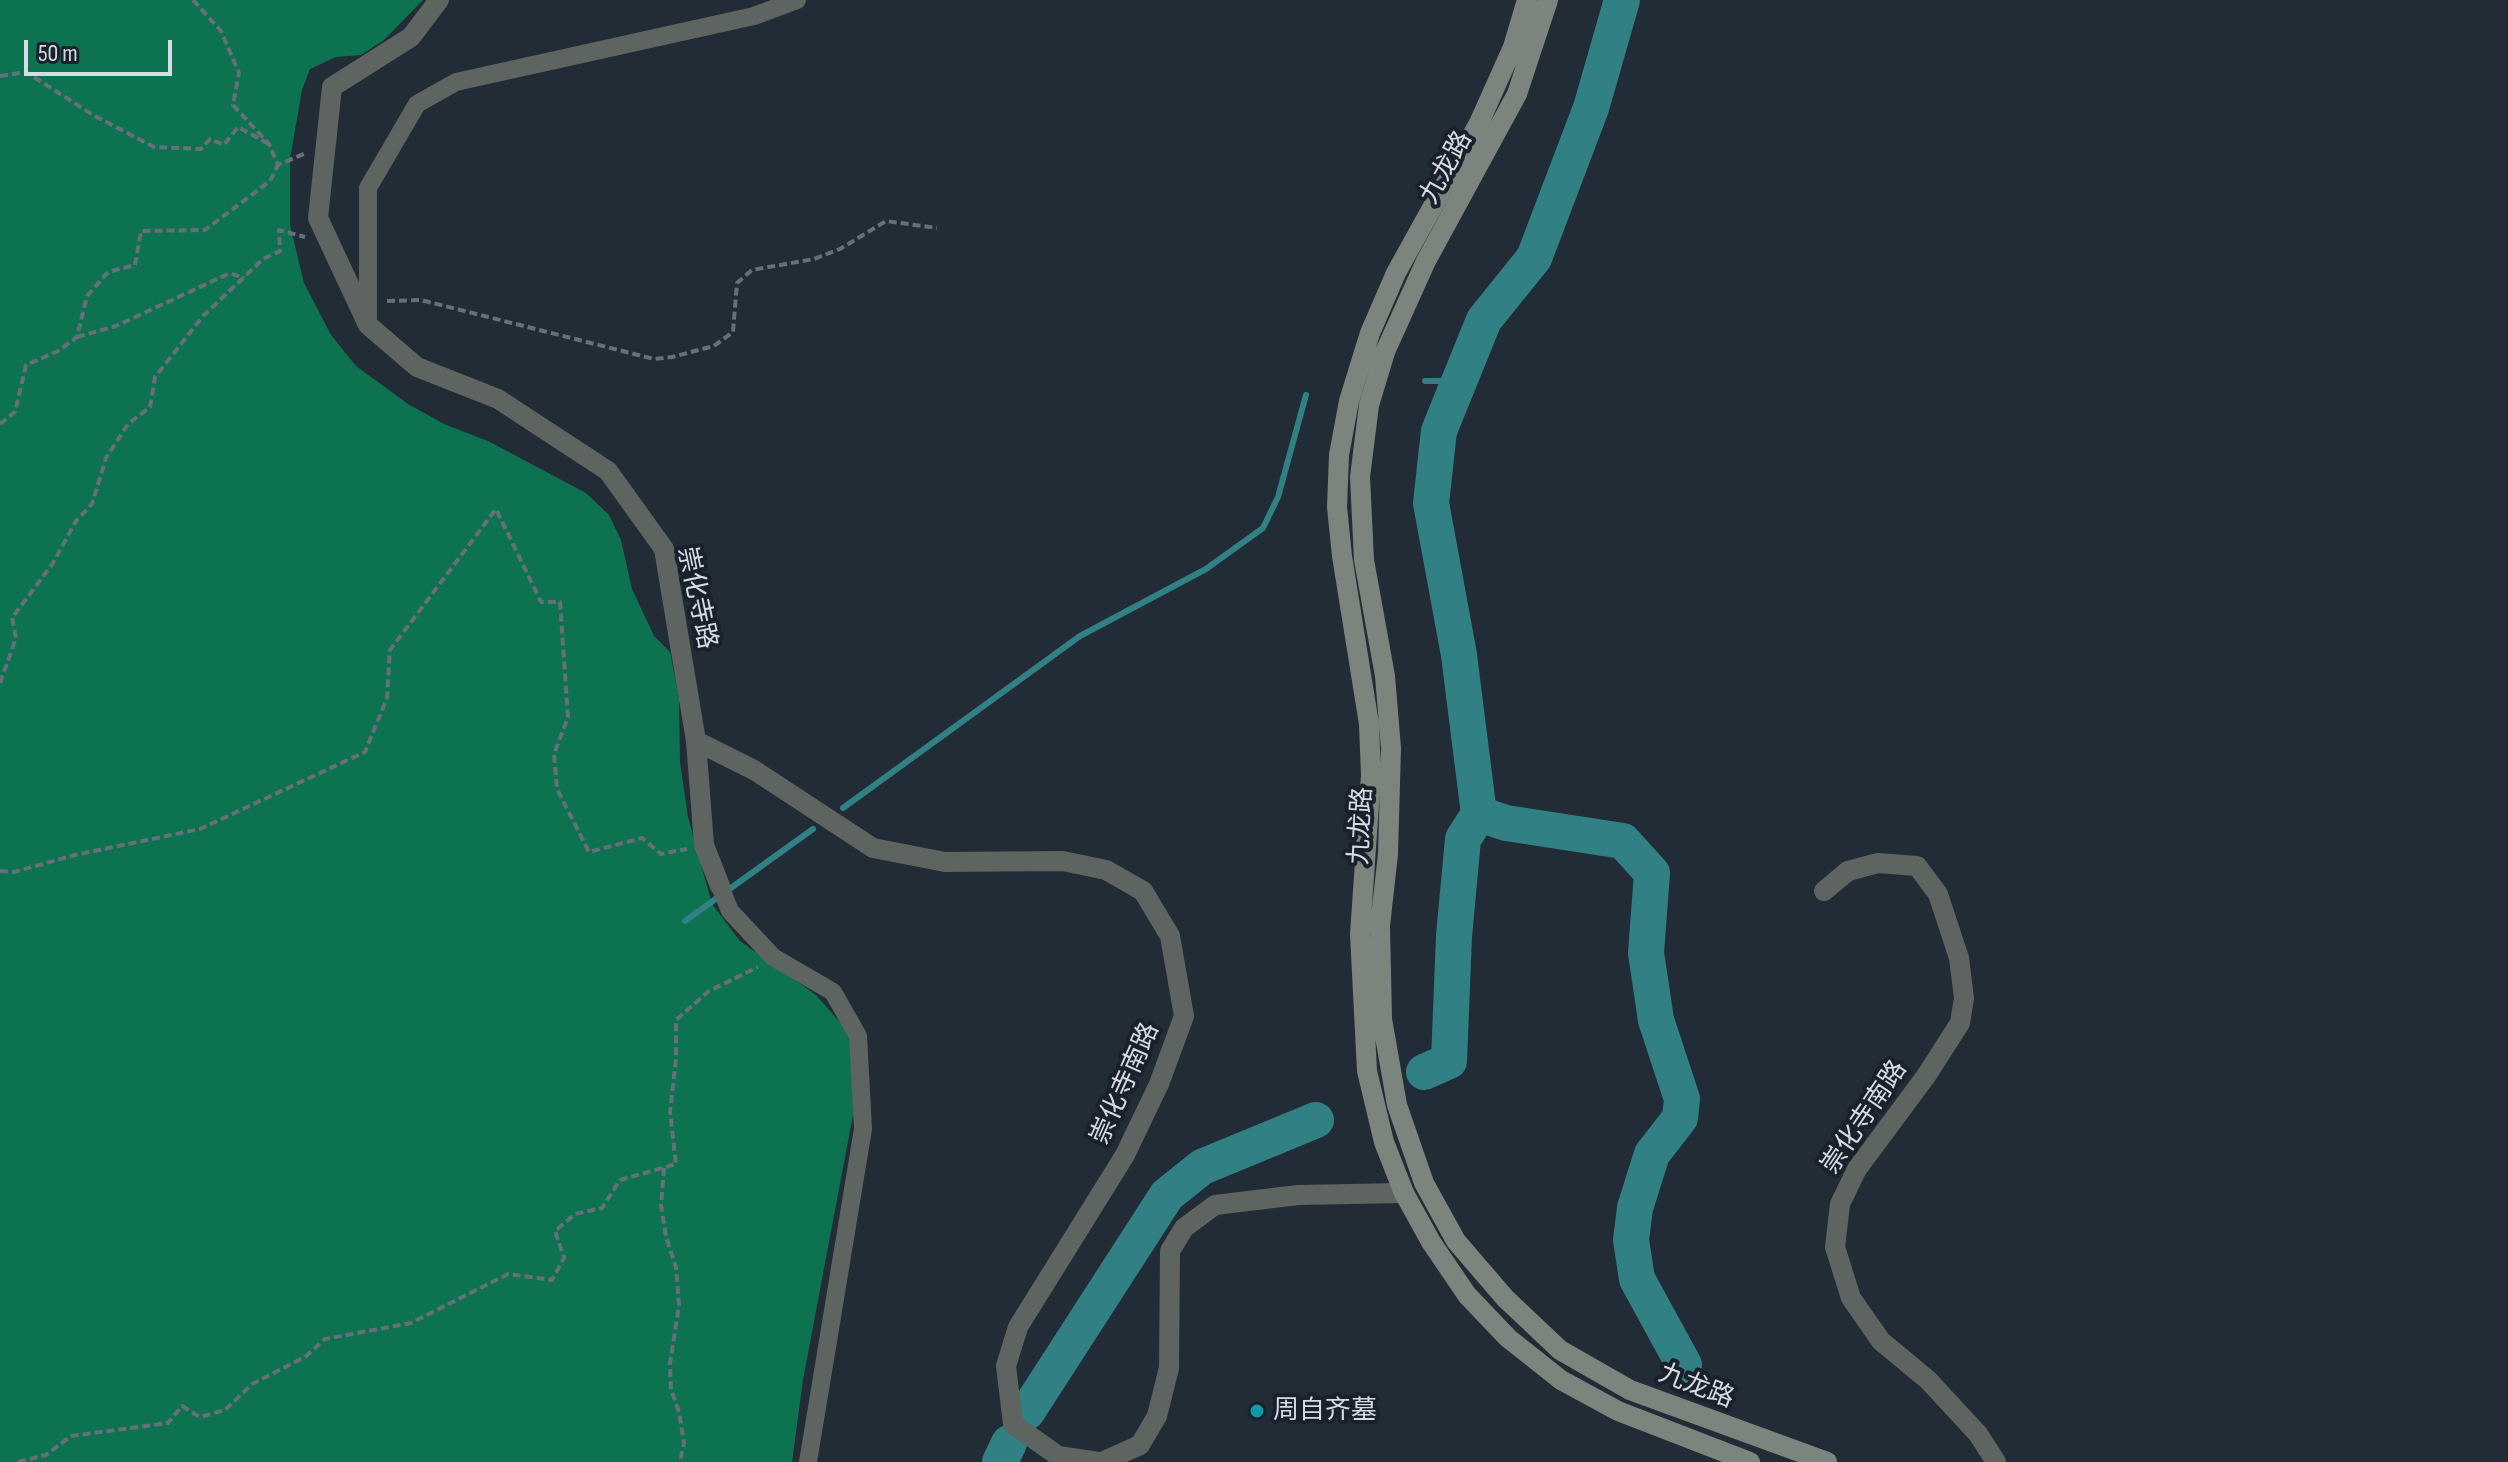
<!DOCTYPE html>
<html>
<head>
<meta charset="utf-8">
<style>
	body { margin:0 }
	#map { position:relative; width:2508px; height:1462px; overflow:hidden; background:#222c36; font-family:"Sofia Sans Condensed",sans-serif }
	canvas { display:block }
	.scale { position:absolute; left:24px; top:40px; width:148px; height:36px; box-sizing:border-box; border:4px solid #d6dce3; border-top:0; padding-left:10px; font-size:24px; line-height:28px; white-space:nowrap; color:#d6dce3; -webkit-text-stroke:6px #19222c; paint-order:stroke }
</style>
</head>
<body>
<div id="map">
<canvas width="2508" height="1462"></canvas>
<div class="scale">50 m</div>
</div>
<script>
const context = document.querySelector('canvas').getContext('2d');
context.lineJoin = 'round';
function fill(path, color) {
  context.fillStyle = color;
  context.fill(path, 'evenodd');
}
function toPath(rows) {
  const path = new Path2D();
  for (const r of rows) {
    path.moveTo(r[0], r[1]);
    for (let i = 2; i < r.length; i += 2) path.lineTo(r[i], r[i + 1]);
  }
  return path;
}
function stroke(path, color, width, dash) {
  context.strokeStyle = color;
  context.lineWidth = width;
  context.lineCap = dash ? 'butt' : 'round';
  context.setLineDash(dash || []);
  context.stroke(path);
}
function write(font, color, halo, rows, align = 'center') {
  context.font = font + ' "Sofia Sans Condensed","Noto Sans SC",sans-serif';
  context.lineWidth = 8;
  context.setLineDash([]);
  context.textBaseline = 'middle';
  context.strokeStyle = halo;
  context.fillStyle = color;
  for (const [text, x, y, turn = 0] of rows) {
    context.save();
    context.translate(x, y);
    context.rotate((+turn || 0) * Math.PI / 180);
    context.textAlign = isNaN(turn) ? turn : align;
    if (halo) context.strokeText(text, 0, 0);
    context.fillText(text, 0, 0);
    context.restore();
  }
}
fill(toPath([
	[0,0,423,0,384,40,361,55,336,57,310,69,302,90,290,159,290,225,304,283,331,335,356,366,408,404,444,424,488,441,586,493,609,515,621,540,632,589,654,636,670,652,679,698,680,762,688,817,712,904,740,941,816,995,859,1044,859,1083,803,1380,792,1462,0,1462]
]), '#0c7250');
stroke(toPath([
	[1425,381,1459,381],
	[843,808,1080,636,1206,569,1263,528,1278,497,1306,395],
	[685,921,813,829]
]), '#318084', 6);
stroke(toPath([
	[1479,814,1506,823,1623,841,1652,873,1646,953,1656,1020,1682,1099,1680,1118,1652,1154,1635,1208,1631,1240,1637,1279,1684,1365],
	[1424,1072,1449,1061,1454,936,1463,839,1479,814,1459,655,1431,503,1439,431,1484,320,1534,258,1591,108,1622,0],
	[1027,1412,1167,1195,1202,1167,1316,1120],
	[1000,1462,1009,1443]
]), '#318084', 36);
stroke(toPath([
	[193,0,221,31,239,73,233,105,269,144,278,165,306,153],
	[0,76,26,72,93,115,154,147,201,149,210,139,224,145,238,127,269,144],
	[387,301,421,300,654,359,672,357,714,346,733,332,737,283,752,270,814,259,840,249,886,221,937,228],
	[77,337,116,326,230,273,244,278],
	[0,424,15,412,26,365,58,351,77,337,87,296,108,272,135,265,141,231,205,230,270,181,278,165],
	[0,683,16,638,12,618,53,563,76,521,92,504,106,458,128,424,150,407,155,377,203,316,263,259,280,251,279,230,305,237],
	[0,871,14,872,75,855,200,829,365,752,387,698,390,650,496,509,541,602,560,602,568,717,554,754,557,789,589,852,642,838,661,854,687,849],
	[664,1168,661,1205,666,1237,676,1267,679,1305,670,1364,671,1389,679,1412,684,1443,680,1462],
	[18,1462,46,1455,71,1436,168,1423,182,1406,200,1417,225,1410,252,1384,305,1357,325,1339,411,1323,508,1274,552,1280,564,1258,555,1231,575,1214,602,1208,620,1180,676,1164,670,1112,676,1059,676,1020,709,991,758,967]
]), '#676f78', 4, [8, 4]);
stroke(toPath([
	[368,324,368,188,417,104,456,82,754,16,797,0],
	[720,886,730,911,773,957,833,992,858,1036,863,1129,808,1462]
]), '#5e6460', 18);
stroke(toPath([
	[439,0,411,37,332,87,318,218,368,325,417,367,498,399,608,471,664,549,696,741,704,845,720,886],
	[696,741,754,770,873,848,945,862,1063,861,1106,870,1143,891,1170,936,1184,1016,1159,1084,1125,1155,1018,1327,1006,1366,1013,1424,1058,1456,1099,1462],
	[1824,891,1848,871,1878,863,1917,866,1938,894,1959,958,1964,998,1960,1023,1926,1076,1857,1169,1840,1204,1835,1247,1851,1298,1881,1341,1928,1380,1978,1434,1996,1462],
	[1102,1462,1140,1445,1157,1416,1169,1368,1170,1251,1184,1228,1215,1205,1298,1195,1404,1193]
]), '#5e6460', 20);
stroke(toPath([
	[1527,0,1513,47,1479,123,1396,273,1370,333,1349,401,1339,455,1337,507,1342,556,1369,724,1371,775,1360,934,1367,1071,1384,1142,1404,1193,1431,1242,1467,1295,1508,1338,1561,1380,1618,1411,1750,1462],
	[1548,0,1517,94,1426,261,1385,352,1369,405,1360,477,1364,560,1385,676,1391,748,1388,854,1380,926,1382,1019,1397,1105,1424,1183,1456,1241,1505,1298,1560,1350,1630,1390,1827,1462]
]), '#7b857d', 20);
for (const [x, y, r, color] of [
	[1257,1411,8,"#0f9aa8"]
]) {
  const dot = new Path2D();
  dot.arc(x, y, r, 0, 2 * Math.PI);
  context.fillStyle = color;
  context.fill(dot);
  stroke(dot, '#19222c', 3);
}
write('26px', '#d6dce3', '#19222c', [
	["九龙路",1447,168,-61],
	["崇化寺路",696,598,78],
	["九龙路",1362,826,-87],
	["崇化寺南路",1126,1084,-66],
	["崇化寺南路",1865,1118,-56],
	["九龙路",1696,1387,21]
]);
write('26px', '#d6dce3', '#19222c', [
	["周自齐墓",1273,1411]
], 'left');
</script>
</body>
</html>
